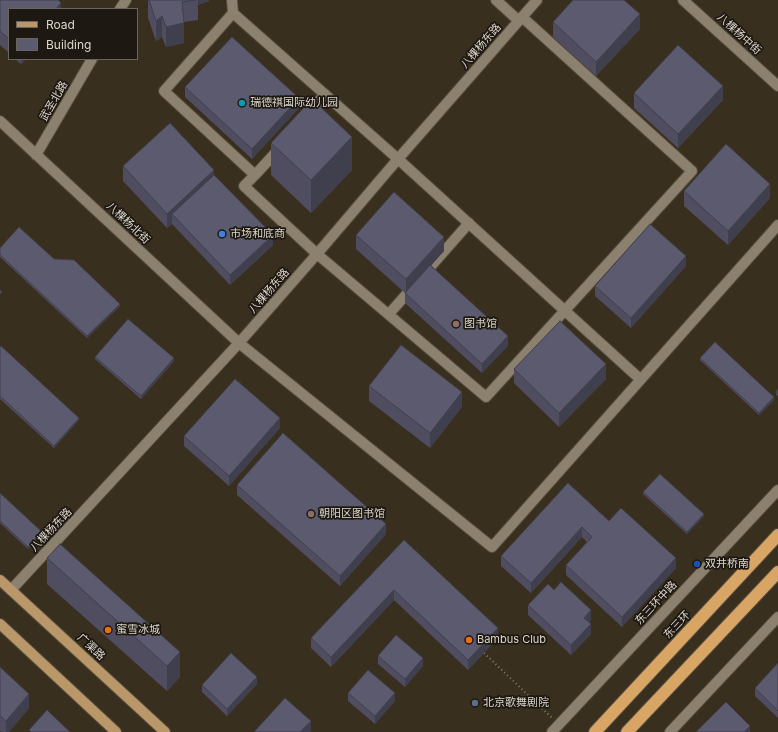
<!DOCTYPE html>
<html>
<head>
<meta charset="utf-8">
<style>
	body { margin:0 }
	#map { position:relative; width:778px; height:732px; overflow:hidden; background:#392f1e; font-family:Inter,sans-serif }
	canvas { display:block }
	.legend { position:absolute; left:8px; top:8px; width:130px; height:52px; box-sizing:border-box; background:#1d1811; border:1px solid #69645c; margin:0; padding:5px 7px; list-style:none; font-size:12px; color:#dcd6cc }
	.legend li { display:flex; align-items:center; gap:8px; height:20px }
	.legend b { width:20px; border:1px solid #69645c }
</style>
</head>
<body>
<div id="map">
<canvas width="778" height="732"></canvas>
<ul class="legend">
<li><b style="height:5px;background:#ba9769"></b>Road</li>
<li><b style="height:11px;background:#5c5a6e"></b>Building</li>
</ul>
</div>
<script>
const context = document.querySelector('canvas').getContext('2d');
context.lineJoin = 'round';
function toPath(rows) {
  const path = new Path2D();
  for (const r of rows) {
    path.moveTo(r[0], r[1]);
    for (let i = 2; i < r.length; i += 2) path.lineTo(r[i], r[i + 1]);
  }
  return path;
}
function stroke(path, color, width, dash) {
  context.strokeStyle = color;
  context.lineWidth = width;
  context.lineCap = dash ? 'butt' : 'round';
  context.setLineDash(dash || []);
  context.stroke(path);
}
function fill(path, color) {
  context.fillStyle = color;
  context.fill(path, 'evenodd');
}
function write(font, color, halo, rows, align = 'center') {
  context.font = font + ' Inter,"Noto Sans SC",sans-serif';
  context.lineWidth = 3.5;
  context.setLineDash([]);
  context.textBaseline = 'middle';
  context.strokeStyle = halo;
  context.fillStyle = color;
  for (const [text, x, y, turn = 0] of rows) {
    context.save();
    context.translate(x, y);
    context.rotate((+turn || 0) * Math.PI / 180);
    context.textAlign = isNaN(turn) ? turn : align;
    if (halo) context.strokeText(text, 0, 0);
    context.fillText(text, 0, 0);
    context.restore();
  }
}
const minor = toPath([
	[232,0,233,13],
	[496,0,519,21],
	[683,0,778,86],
	[120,9,126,0],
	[309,113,325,94],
	[0,121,239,343,492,547,778,225],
	[279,149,255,175,164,91,233,13,398,159,640,379],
	[36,155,92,59],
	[255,175,244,186,317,254,486,397,692,171,522,17],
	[389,314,469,223],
	[11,590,239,343,317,254,398,159,537,0],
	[552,732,778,490],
	[670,732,778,617]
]);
const major = toPath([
	[0,580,165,732],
	[0,624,116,732]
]);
const highway = toPath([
	[595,732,778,535],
	[627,732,778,572]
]);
stroke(minor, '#554c3e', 12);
stroke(major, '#554c3e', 12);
stroke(highway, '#554c3e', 14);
stroke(toPath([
	[484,653,552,718]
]), '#867d70', 2, [1, 3]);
stroke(minor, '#8c816e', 10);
stroke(major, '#ba9769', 10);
stroke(highway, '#d9a565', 12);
fill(toPath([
	[0,0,61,9,9,9,9,53,0,45],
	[148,0,209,0,209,1,198,5,198,20,184,22,184,43,166,47,162,37,156,41,148,18],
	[553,22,640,29,596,76,553,37],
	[15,59,26,59,21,64],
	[185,87,299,108,252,159,185,97],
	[634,93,723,100,678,148,634,108],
	[271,143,352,170,311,213,271,175],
	[123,166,214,175,273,245,230,285,172,224,167,228,123,181],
	[684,191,770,198,728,245,684,206],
	[356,235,444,251,431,265,508,346,482,373,405,303,405,293,356,249],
	[0,248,54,259,120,306,87,338,0,257],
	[686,266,631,328,595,296,595,286],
	[0,347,79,420,54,448,0,399],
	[95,357,174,361,141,399,95,359],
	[700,358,774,400,759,415,700,360],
	[514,369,606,379,559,427,514,383],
	[369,386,462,407,430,448,369,401],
	[778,389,778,397,776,394,776,392],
	[280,428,229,486,184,446,184,436],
	[568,483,609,521,676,568,622,627,566,575,566,565,587,542,582,537,531,593,501,566,501,556],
	[237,485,386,534,340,586,237,495],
	[643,492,704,516,687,534,643,494],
	[0,493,42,535,28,549,0,523],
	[404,540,498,638,468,670,394,600,331,667,311,648,311,638],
	[47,558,180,677,167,691,47,584],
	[554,590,591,620,589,622,591,634,571,655,528,615,528,605],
	[378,656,423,666,405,687,378,664],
	[778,663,778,718,755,696,755,688],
	[0,667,29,708,9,732,2,732,0,731],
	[257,684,227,716,202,692,202,685],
	[348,693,395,701,375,724,348,701]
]), '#4f4d5f');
fill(toPath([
	[198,0,209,0,209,1,198,5],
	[61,3,61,9,56,9],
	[640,14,640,29,596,76,596,62],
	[162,16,162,37,156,41,156,21],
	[184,23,184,43,166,47,166,27],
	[21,59,26,59,21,64],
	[723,86,723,100,678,148,678,134],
	[299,98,299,108,252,159,252,149],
	[352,137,352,170,311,213,311,180],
	[214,170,214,185,172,214,172,224,167,228,167,214],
	[770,184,770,198,728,245,728,231],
	[273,235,273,245,230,285,230,275],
	[444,237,444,251,406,294,406,279],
	[686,256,686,266,631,328,631,318],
	[120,304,120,306,87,338,87,336],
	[508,336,508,346,482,373,482,364],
	[174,358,174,361,141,399,141,396],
	[606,364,606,379,559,427,559,413],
	[462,392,462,407,430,448,430,433],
	[774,397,774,400,759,415,759,413],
	[79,418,79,420,54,448,54,446],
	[280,418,280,428,229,486,229,476],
	[704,514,704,516,687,534,687,532],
	[386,524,386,534,340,586,340,576],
	[582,527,582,537,531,593,531,583],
	[42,532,42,535,28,549,28,547],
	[676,558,676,568,622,627,622,617],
	[394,590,394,600,331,667,331,657],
	[591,610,591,620,584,628,584,618],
	[591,624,591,634,571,655,571,645],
	[498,628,498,638,468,670,468,660],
	[180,652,180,677,167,691,167,666],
	[423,658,423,666,405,687,405,679],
	[257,677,257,684,227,716,227,709],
	[395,693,395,701,375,724,375,716],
	[29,694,29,708,9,732,6,732,6,721],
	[311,721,311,731,310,732,300,732],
	[750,726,750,732,744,732]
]), '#403f4d');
const building = toPath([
	[0,0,58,0,61,3,56,9,9,9,9,39,0,31,0,0],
	[149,0,196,0,182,2,184,23,166,27,162,16,156,21,149,0],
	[573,0,624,0,640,14,596,62,553,22,573,0],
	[232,37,299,98,252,149,185,87,232,37],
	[678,45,723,86,678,134,634,93,678,45],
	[312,99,352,137,311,180,271,143,312,99],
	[170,123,214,170,167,214,123,166,170,123],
	[726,144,770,184,728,231,684,191,726,144],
	[214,175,273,235,230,275,172,214,214,175],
	[394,192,444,237,406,279,356,235,394,192],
	[650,224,686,256,631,318,595,286,650,224],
	[19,227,54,259,74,260,120,304,87,336,0,255,0,248,19,227],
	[430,265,508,336,482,364,405,293,430,265],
	[0,290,2,292,0,294,0,290],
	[128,319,174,358,141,396,95,357,128,319],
	[560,321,606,364,559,413,514,369,560,321],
	[715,342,774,397,759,413,700,358,715,342],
	[401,345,462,392,430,433,369,386,401,345],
	[1,346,79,418,54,446,0,396,0,347,1,346],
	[235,379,280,418,229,476,184,436,235,379],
	[778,389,778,394,776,392,778,389],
	[283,433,386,524,340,576,237,485,283,433],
	[660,474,704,514,687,532,643,492,660,474],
	[568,483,609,521,621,508,676,558,622,617,566,565,592,537,582,527,531,583,501,556,568,483],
	[0,493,42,532,28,547,0,521,0,493],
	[404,540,498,628,468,660,394,590,331,657,311,638,404,540],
	[60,544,180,652,167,666,47,558,60,544],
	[561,582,591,610,584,618,591,624,571,645,528,605,548,584,554,590,561,582],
	[396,635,423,658,405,679,378,656,396,635],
	[231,653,257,677,227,709,202,685,231,653],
	[778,663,778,711,755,688,778,663],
	[0,667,29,694,6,721,0,716,0,667],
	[368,670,395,693,375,716,348,693,368,670],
	[285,698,311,721,300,732,254,732,285,698],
	[726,702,750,726,744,732,696,732,726,702],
	[47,710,70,732,31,732,29,730,47,710]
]);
fill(building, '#5c5a6e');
stroke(building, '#403f4d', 1);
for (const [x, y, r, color] of [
	[242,103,4,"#0f9aa8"],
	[222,234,4,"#3f7fe0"],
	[456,324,4,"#8d6e63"],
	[311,514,4,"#8d6e63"],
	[697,564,4,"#1a4fb4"],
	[108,630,4,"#e8710a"],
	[469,640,4,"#e8710a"],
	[475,703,4,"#5c6f8a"]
]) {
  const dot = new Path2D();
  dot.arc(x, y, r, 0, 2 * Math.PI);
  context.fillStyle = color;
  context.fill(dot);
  stroke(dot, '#1d1811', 1.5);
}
write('11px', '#dcd6cc', '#1d1811', [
	["八棵杨中街",739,34,42],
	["八棵杨东路",481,46,-49],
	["武圣北路",54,101,-60],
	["八棵杨北街",128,223,43],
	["八棵杨东路",269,291,-49],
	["八棵杨东路",51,530,-47],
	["东三环中路",656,603,-47],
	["东三环",677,625,-47],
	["广渠路",91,647,43]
]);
write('11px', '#dcd6cc', '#1d1811', [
	["瑞德祺国际幼儿园",250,103],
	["市场和底商",230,234],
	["图书馆",464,324],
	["朝阳区图书馆",319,514],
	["双井桥南",705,564],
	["蜜雪冰城",116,630],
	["Bambus Club",477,640],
	["北京歌舞剧院",483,703]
], 'left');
</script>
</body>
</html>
